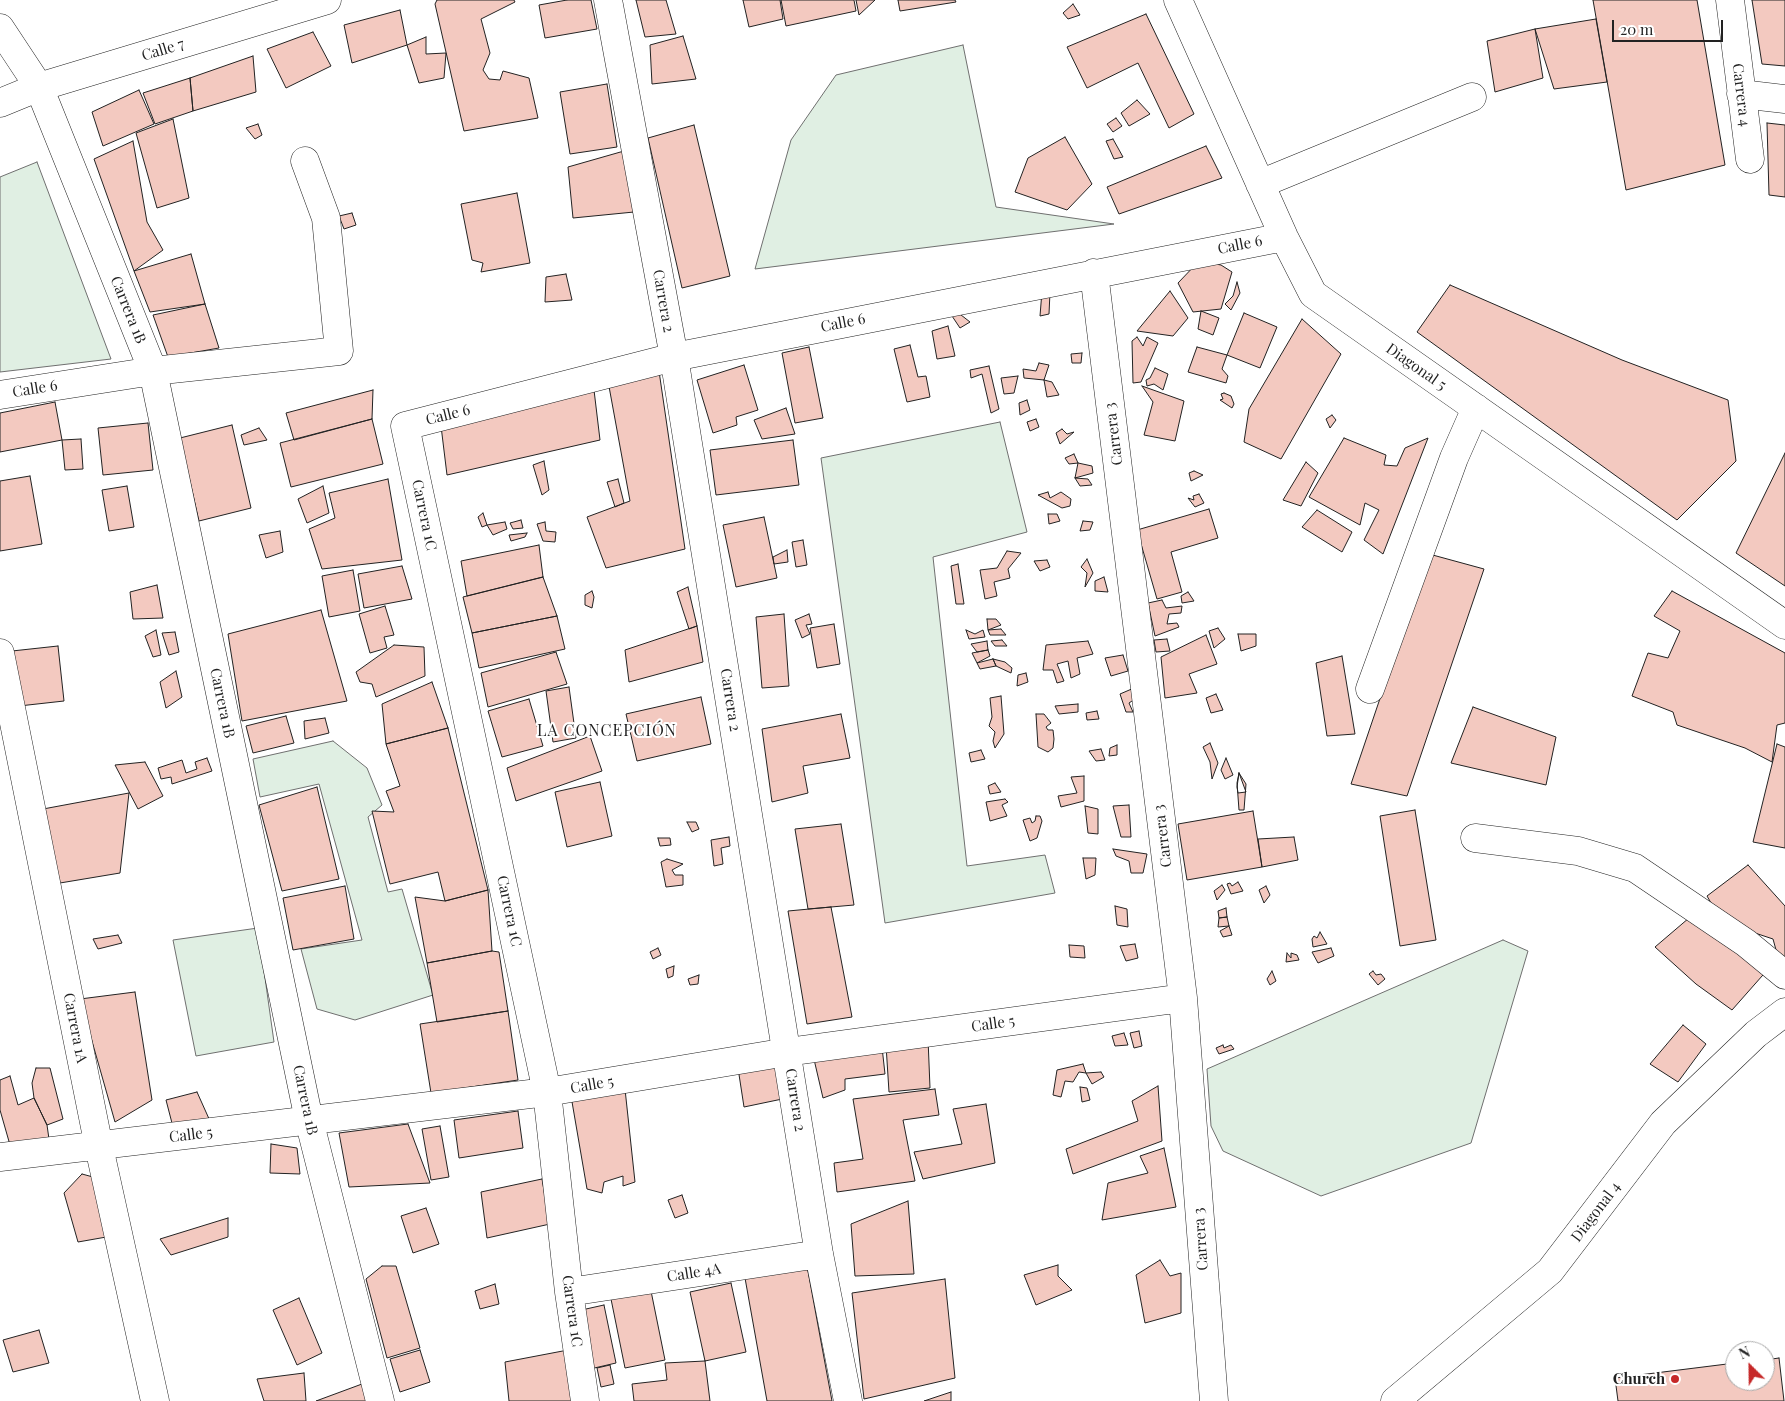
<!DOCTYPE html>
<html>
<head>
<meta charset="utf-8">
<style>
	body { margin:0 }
	#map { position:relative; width:1785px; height:1401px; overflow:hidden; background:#fff; font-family:"Playfair Display",serif }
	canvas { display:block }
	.north { position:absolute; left:1725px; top:1341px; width:50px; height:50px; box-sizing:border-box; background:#fff; border:1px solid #a7a7a7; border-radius:50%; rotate:337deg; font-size:14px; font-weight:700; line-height:20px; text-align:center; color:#222 }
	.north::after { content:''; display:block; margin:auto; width:18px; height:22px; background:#c62828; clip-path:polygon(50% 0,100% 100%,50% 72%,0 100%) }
	.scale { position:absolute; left:1612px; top:20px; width:111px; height:22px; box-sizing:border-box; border:2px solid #222; border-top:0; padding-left:6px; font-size:15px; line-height:18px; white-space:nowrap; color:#222; -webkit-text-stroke:4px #fff; paint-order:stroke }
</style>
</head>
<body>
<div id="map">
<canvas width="1785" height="1401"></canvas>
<div class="north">N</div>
<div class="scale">20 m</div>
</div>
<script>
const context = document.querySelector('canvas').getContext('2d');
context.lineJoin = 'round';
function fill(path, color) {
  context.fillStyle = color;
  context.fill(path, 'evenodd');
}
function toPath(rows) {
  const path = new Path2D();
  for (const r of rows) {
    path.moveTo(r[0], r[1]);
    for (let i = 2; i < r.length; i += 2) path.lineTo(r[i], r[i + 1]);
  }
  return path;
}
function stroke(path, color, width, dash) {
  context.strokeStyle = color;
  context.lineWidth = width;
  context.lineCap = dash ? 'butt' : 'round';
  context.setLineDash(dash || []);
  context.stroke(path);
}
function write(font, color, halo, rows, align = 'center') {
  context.font = font + ' "Playfair Display",serif';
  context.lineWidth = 4;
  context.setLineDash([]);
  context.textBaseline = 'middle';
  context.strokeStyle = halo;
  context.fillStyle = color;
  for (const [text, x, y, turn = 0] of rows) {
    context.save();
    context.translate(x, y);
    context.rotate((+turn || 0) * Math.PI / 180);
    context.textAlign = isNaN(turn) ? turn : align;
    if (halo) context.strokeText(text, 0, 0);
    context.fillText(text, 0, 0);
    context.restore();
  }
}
const green = toPath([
	[963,45,996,207,1114,224,755,269,791,140,836,75,963,45],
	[37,162,111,359,0,372,0,177,37,162],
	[1000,422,1027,532,933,557,967,866,1045,855,1055,893,885,923,821,458,1000,422],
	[333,741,367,768,382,805,368,817,388,892,402,889,433,995,355,1020,317,1009,301,949,362,940,319,784,260,797,253,759,333,741],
	[258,928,274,1042,196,1056,173,940,258,928],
	[1503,940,1528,951,1471,1143,1321,1196,1223,1151,1211,1126,1207,1069,1503,940]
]);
fill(green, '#e0efe3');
stroke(green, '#6f6f6f', 1);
const building = toPath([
	[437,0,514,0,515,2,481,19,490,53,483,70,489,79,500,80,503,71,529,78,538,118,464,131,435,4,437,0],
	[567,0,591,0,597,29,545,38,539,5,567,0],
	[636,0,666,0,676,34,645,37,636,0],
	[743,0,780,0,783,19,749,27,743,0],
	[781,0,854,0,856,11,786,26,781,0],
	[856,0,875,0,859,15,856,0],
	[898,0,955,0,956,2,900,11,898,0],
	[1593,0,1697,0,1725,165,1626,190,1593,0],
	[1752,0,1785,0,1785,66,1762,64,1752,0],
	[1073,4,1080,15,1068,19,1063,13,1073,4],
	[400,10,407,45,352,63,344,25,400,10],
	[1146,14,1194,114,1169,128,1138,63,1087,88,1067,47,1146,14],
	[1596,19,1607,82,1554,89,1535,29,1596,19],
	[1535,29,1543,78,1495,92,1487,41,1535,29],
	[313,32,331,66,286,88,267,49,313,32],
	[683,36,696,79,652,84,650,45,683,36],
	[426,37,426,54,446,53,444,78,419,83,407,45,426,37],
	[253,56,256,92,193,111,190,78,253,56],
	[190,78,193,111,155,124,143,93,190,78],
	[607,84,617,147,570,154,560,92,607,84],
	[139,90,154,124,103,146,92,112,139,90],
	[1137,100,1150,114,1129,126,1121,113,1137,100],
	[1116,118,1122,126,1113,132,1107,124,1116,118],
	[173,119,189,198,157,208,136,133,173,119],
	[1767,123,1785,125,1785,197,1769,195,1767,123],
	[258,124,262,135,255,139,246,128,258,124],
	[694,125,730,276,682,288,648,138,694,125],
	[1065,137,1092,184,1067,210,1015,192,1028,158,1065,137],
	[1113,139,1123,157,1114,159,1106,141,1113,139],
	[133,141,147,222,163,250,134,271,94,159,133,141],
	[1206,146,1222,178,1119,214,1107,187,1206,146],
	[624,151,634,212,573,218,568,167,624,151],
	[517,193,530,263,481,272,483,263,472,260,461,204,517,193],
	[352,213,356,225,344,229,339,216,352,213],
	[191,254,205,304,150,312,134,271,191,254],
	[1199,261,1221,265,1232,272,1221,309,1193,312,1178,283,1199,261],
	[566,274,572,300,545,302,546,277,566,274],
	[1237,282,1240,293,1231,310,1225,304,1233,296,1237,282],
	[1450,285,1622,360,1728,400,1736,461,1677,520,1417,332,1450,285],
	[1042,291,1050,292,1049,314,1040,316,1042,291],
	[1170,291,1188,318,1173,336,1137,331,1170,291],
	[205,304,219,348,168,357,153,315,205,304],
	[948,310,956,311,970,322,960,328,948,310],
	[1201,311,1219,318,1213,335,1198,329,1201,311],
	[1244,313,1277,327,1260,368,1227,355,1244,313],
	[1302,319,1341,354,1281,459,1244,442,1249,409,1302,319],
	[948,326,955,356,937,359,932,331,948,326],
	[1137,337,1143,346,1147,337,1158,343,1141,382,1133,383,1132,341,1137,337],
	[910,345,918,377,926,376,930,397,907,402,894,349,910,345],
	[809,347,823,418,795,423,782,353,809,347],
	[1197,347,1227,355,1222,369,1228,376,1226,383,1188,372,1197,347],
	[1082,353,1081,363,1072,363,1071,354,1082,353],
	[1039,363,1049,365,1044,380,1024,378,1023,369,1036,371,1039,363],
	[744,365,758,410,736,417,737,425,713,433,697,380,744,365],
	[989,366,999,409,991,413,982,374,971,378,970,370,989,366],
	[1155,368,1168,374,1163,390,1154,384,1147,386,1146,380,1150,378,1155,368],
	[659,371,685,549,606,568,587,517,630,501,608,381,659,371],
	[1018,376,1014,393,1004,394,1001,378,1018,376],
	[1044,380,1052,382,1059,395,1047,397,1044,380],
	[1142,386,1184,401,1175,441,1144,435,1153,402,1142,386],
	[373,390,372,419,294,440,286,413,373,390],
	[594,390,600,440,447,475,441,426,594,390],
	[1224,393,1231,396,1234,404,1232,408,1220,400,1223,399,1221,394,1224,393],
	[1027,400,1030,410,1020,415,1019,403,1027,400],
	[55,402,62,440,0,452,0,413,55,402],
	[786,408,795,434,762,439,754,420,786,408],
	[1332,415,1336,420,1330,428,1326,419,1332,415],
	[372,419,383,464,291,487,280,443,372,419],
	[1036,419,1039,427,1030,431,1027,422,1036,419],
	[148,423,153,470,103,475,98,428,148,423],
	[232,425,251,508,199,521,180,438,232,425],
	[259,428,267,440,244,445,241,435,259,428],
	[1062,429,1067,434,1074,432,1060,444,1056,433,1062,429],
	[1344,438,1386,455,1384,465,1397,466,1405,448,1428,438,1383,554,1364,540,1379,510,1365,503,1360,525,1309,497,1344,438],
	[81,439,83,469,65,470,62,440,81,439],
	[793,440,799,485,716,495,710,450,793,440],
	[1785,453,1785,586,1736,553,1785,453],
	[1074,454,1078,463,1069,464,1065,458,1074,454],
	[544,461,549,490,542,495,533,465,544,461],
	[1306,462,1318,473,1301,506,1283,500,1306,462],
	[1078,463,1092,466,1093,473,1075,478,1078,463],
	[1194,471,1203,475,1191,481,1189,473,1194,471],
	[30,476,42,544,0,551,0,481,30,476],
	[1075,478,1088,479,1092,485,1080,486,1075,478],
	[388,479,402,560,322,569,309,529,335,518,329,493,388,479],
	[618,479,624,503,615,507,607,482,618,479],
	[127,486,134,527,109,531,102,490,127,486],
	[323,486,329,513,307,523,298,499,323,486],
	[1048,492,1050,498,1061,492,1071,499,1070,506,1062,508,1038,495,1048,492],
	[1199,494,1204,503,1195,507,1188,498,1194,500,1193,496,1199,494],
	[1209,509,1218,538,1171,552,1182,592,1157,599,1137,530,1209,509],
	[1317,510,1352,532,1342,552,1302,527,1317,510],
	[483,513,487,525,482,527,478,517,483,513],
	[1048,514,1057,514,1060,521,1049,524,1048,514],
	[764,517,777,578,736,587,723,525,764,517],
	[521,520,523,528,513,529,510,523,521,520],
	[1083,521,1093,522,1090,530,1080,531,1083,521],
	[505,522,507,529,493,535,487,525,505,522],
	[545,522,546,531,556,532,555,542,543,541,537,524,545,522],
	[280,531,283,552,266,558,259,535,280,531],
	[527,533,525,537,511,541,509,535,527,533],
	[803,540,807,565,796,567,792,542,803,540],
	[539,545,543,577,467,596,461,561,539,545],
	[787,550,788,562,774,564,773,557,787,550],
	[1007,551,1021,553,1008,569,1010,578,994,582,997,596,985,599,980,570,997,568,1007,551],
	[1429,554,1484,569,1407,796,1351,784,1429,554],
	[1087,559,1093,573,1085,587,1087,573,1081,567,1087,559],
	[1047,560,1050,567,1040,571,1034,561,1047,560],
	[958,564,964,604,956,604,951,566,958,564],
	[402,566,412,599,364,608,358,574,402,566],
	[353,570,360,611,329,617,322,576,353,570],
	[543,577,557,616,472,633,463,597,543,577],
	[1104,577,1108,592,1095,591,1095,581,1104,577],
	[157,585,163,618,133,619,130,592,157,585],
	[688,587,697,626,689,629,677,592,688,587],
	[592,591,594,597,592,608,585,605,585,595,592,591],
	[1672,591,1785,653,1785,723,1777,725,1772,762,1745,748,1677,725,1673,712,1632,696,1648,653,1668,658,1680,631,1654,616,1672,591],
	[1188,592,1194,601,1182,603,1181,596,1188,592],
	[1162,600,1166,608,1182,606,1181,613,1169,614,1167,624,1177,623,1179,627,1155,636,1148,603,1162,600],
	[385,606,394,635,384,637,387,648,370,653,359,614,385,606],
	[321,610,347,701,242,721,228,634,321,610],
	[784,614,789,686,762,688,756,617,784,614],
	[809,614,812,624,806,625,810,634,802,638,795,620,809,614],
	[557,616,565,649,479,668,472,633,557,616],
	[987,619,996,619,1001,625,988,630,987,619],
	[834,624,840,664,817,668,810,628,834,624],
	[697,626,703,662,629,682,625,650,697,626],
	[1218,628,1225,639,1214,648,1209,631,1218,628],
	[1001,629,1006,635,990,635,988,630,1001,629],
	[156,630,161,655,153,657,145,636,156,630],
	[966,630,975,634,983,630,985,637,969,639,966,630],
	[175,632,179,652,169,655,162,633,175,632],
	[1238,634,1256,634,1256,646,1241,651,1238,634],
	[1206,635,1217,664,1189,674,1197,693,1165,698,1161,657,1206,635],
	[1167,639,1170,651,1156,652,1154,640,1167,639],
	[1002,640,1007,646,995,646,991,641,1002,640],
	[987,641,988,650,977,652,971,644,987,641],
	[1088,641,1093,654,1077,658,1080,674,1071,678,1068,661,1057,664,1064,681,1057,683,1053,670,1043,670,1046,645,1088,641],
	[394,645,424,647,425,676,376,697,372,684,360,682,356,672,394,645],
	[58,646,64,701,19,706,12,651,58,646],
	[988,650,990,656,977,663,972,653,988,650],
	[556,652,567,684,488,707,481,673,556,652],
	[1123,655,1128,671,1111,676,1105,658,1123,655],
	[1342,656,1355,734,1327,736,1316,663,1342,656],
	[993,659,1005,662,1012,668,1011,673,996,666,993,659],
	[993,659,996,666,980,669,977,663,993,659],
	[176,671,182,697,166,708,160,682,176,671],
	[1026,673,1028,682,1017,686,1018,675,1026,673],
	[432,682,448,728,386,744,382,704,432,682],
	[569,687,576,738,553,742,546,691,569,687],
	[1134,688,1138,697,1129,703,1133,712,1126,712,1120,694,1134,688],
	[1216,694,1223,710,1211,713,1206,698,1216,694],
	[1001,696,1004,734,995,748,993,741,995,732,989,726,992,717,990,698,1001,696],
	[701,697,711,744,637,761,626,714,701,697],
	[529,699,543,746,502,757,488,711,529,699],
	[1078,704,1078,712,1059,714,1055,706,1078,704],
	[1473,707,1556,737,1546,785,1451,763,1473,707],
	[1097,711,1099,719,1087,720,1086,713,1097,711],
	[841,714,850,758,803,766,808,793,772,802,762,729,841,714],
	[1036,714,1044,714,1051,723,1046,727,1048,730,1053,730,1054,739,1053,748,1048,752,1038,747,1036,714],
	[286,716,294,743,253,753,246,726,286,716],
	[325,718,329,733,305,739,304,721,325,718],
	[448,728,488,890,445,901,438,872,390,884,372,811,394,812,386,791,400,786,386,744,448,728],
	[590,736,602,771,516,801,507,768,590,736],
	[1210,743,1218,763,1212,779,1210,762,1203,747,1210,743],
	[1777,744,1785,747,1785,848,1753,842,1777,744],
	[1117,745,1117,755,1109,756,1110,748,1117,745],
	[1101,749,1105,760,1096,761,1089,751,1101,749],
	[981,750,985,759,971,762,969,753,981,750],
	[207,758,212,771,172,784,171,777,161,779,158,768,182,760,186,773,197,769,195,762,207,758],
	[1226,758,1233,775,1225,779,1221,770,1226,758],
	[145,762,163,796,138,809,115,765,145,762],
	[1239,773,1246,784,1244,810,1239,810,1237,783,1239,773],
	[1239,773,1246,792,1238,793,1237,787,1239,773],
	[1084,776,1084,801,1061,807,1058,796,1077,793,1071,777,1084,776],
	[600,782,612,836,567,847,555,792,600,782],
	[995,783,1001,792,990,794,988,786,995,783],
	[317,787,339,879,282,891,259,805,317,787],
	[129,793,120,873,60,883,43,809,129,793],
	[1005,799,1008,802,1002,805,1007,816,990,821,986,802,1005,799],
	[1129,805,1131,837,1121,837,1113,806,1129,805],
	[1085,806,1098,809,1098,834,1088,833,1085,806],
	[1415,810,1436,940,1400,946,1380,816,1415,810],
	[1253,811,1262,867,1187,880,1178,824,1253,811],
	[1036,816,1040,816,1042,821,1037,838,1030,841,1023,820,1030,818,1032,823,1035,821,1036,816],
	[687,822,696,822,699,829,692,832,687,822],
	[841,824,854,905,808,909,795,829,841,824],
	[729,837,730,846,721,848,723,864,714,866,711,840,729,837],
	[1294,837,1298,860,1262,867,1258,839,1294,837],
	[658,838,670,838,671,845,660,846,658,838],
	[1113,849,1147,854,1143,873,1131,873,1129,861,1116,856,1113,849],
	[1083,858,1096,858,1095,875,1086,879,1083,858],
	[667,859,683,864,672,870,675,875,683,875,683,885,666,887,661,862,667,859],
	[1748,865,1785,906,1785,965,1781,968,1773,939,1722,922,1707,896,1748,865],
	[1238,882,1243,891,1231,894,1227,884,1230,883,1232,886,1238,882],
	[1222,885,1225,890,1217,900,1214,891,1222,885],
	[345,886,354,939,293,950,283,898,345,886],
	[1266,886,1270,895,1264,903,1259,890,1266,886],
	[488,890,492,951,427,963,415,897,445,901,488,890],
	[1115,906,1127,909,1128,927,1117,925,1115,906],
	[831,907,852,1017,807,1024,788,911,831,907],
	[1226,908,1227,917,1219,918,1218,911,1226,908],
	[1227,917,1229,926,1218,927,1219,918,1227,917],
	[1689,918,1770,967,1732,1010,1696,984,1655,947,1689,918],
	[1229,926,1232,935,1223,937,1220,931,1229,926],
	[1320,932,1327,944,1313,947,1312,939,1314,936,1317,938,1320,932],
	[118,935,122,943,98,949,93,939,118,935],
	[1135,944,1138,958,1126,961,1120,946,1135,944],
	[1069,945,1084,946,1085,958,1070,957,1069,945],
	[658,948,661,955,653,959,650,952,658,948],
	[1331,948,1334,956,1318,963,1312,952,1331,948],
	[492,951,499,952,508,1011,437,1022,427,963,492,951],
	[1287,953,1291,958,1291,953,1297,955,1299,960,1286,962,1287,953],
	[674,966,673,976,668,978,666,969,674,966],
	[1272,971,1276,981,1270,985,1267,979,1272,971],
	[1373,971,1376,975,1381,974,1385,979,1378,985,1369,974,1373,971],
	[699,975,698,984,690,985,688,979,699,975],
	[135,992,152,1100,115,1122,80,999,135,992],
	[508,1011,518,1080,431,1093,420,1024,508,1011],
	[1683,1025,1706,1044,1678,1082,1650,1064,1683,1025],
	[1139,1031,1142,1046,1134,1048,1130,1033,1139,1031],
	[1124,1033,1128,1045,1115,1046,1112,1036,1124,1033],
	[928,1038,930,1088,889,1092,886,1045,928,1038],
	[1223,1045,1224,1048,1231,1045,1234,1049,1219,1054,1216,1048,1223,1045],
	[882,1047,885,1074,845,1079,845,1090,823,1098,813,1055,882,1047],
	[779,1062,787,1098,744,1107,738,1068,779,1062],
	[1083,1064,1086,1073,1079,1072,1073,1082,1065,1081,1061,1097,1053,1095,1057,1070,1083,1064],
	[36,1068,50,1068,63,1119,47,1125,34,1098,32,1083,36,1068],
	[1101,1072,1104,1077,1092,1084,1086,1073,1101,1072],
	[10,1076,18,1105,34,1098,47,1125,49,1139,12,1152,0,1110,0,1080,10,1076],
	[1158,1086,1162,1141,1073,1174,1066,1149,1138,1121,1132,1101,1158,1086],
	[1080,1087,1087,1088,1090,1100,1082,1102,1080,1087],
	[625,1089,635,1182,623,1186,623,1176,604,1182,602,1193,587,1189,571,1096,625,1089],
	[935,1089,939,1115,903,1120,915,1181,837,1192,834,1163,863,1159,853,1099,935,1089],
	[197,1092,210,1121,173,1127,166,1100,197,1092],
	[986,1104,995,1163,923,1179,914,1152,962,1144,953,1109,986,1104],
	[518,1111,523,1148,459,1158,454,1120,518,1111],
	[408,1124,430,1183,349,1187,339,1133,408,1124],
	[440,1126,449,1177,431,1180,422,1129,440,1126],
	[271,1144,297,1148,300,1174,270,1173,271,1144],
	[1164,1148,1176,1207,1102,1220,1108,1183,1148,1173,1140,1156,1164,1148],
	[82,1174,104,1180,112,1236,78,1242,64,1193,82,1174],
	[542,1179,550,1224,487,1238,481,1192,542,1179],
	[682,1195,688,1213,675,1218,668,1200,682,1195],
	[908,1201,914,1274,855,1276,851,1224,908,1201],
	[426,1208,439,1244,413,1253,401,1216,426,1208],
	[228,1218,228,1237,171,1255,160,1239,228,1218],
	[1160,1260,1170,1276,1181,1273,1181,1313,1145,1323,1136,1275,1160,1260],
	[1058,1265,1058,1276,1072,1290,1036,1305,1024,1275,1058,1265],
	[382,1266,396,1266,420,1348,387,1358,366,1279,382,1266],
	[807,1266,832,1401,767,1401,745,1278,807,1266],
	[945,1279,955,1378,864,1399,852,1293,945,1279],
	[731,1283,746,1352,705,1361,690,1292,731,1283],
	[495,1284,499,1304,480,1309,475,1291,495,1284],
	[651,1291,665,1360,625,1368,611,1299,651,1291],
	[299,1298,322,1353,297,1365,273,1310,299,1298],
	[604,1305,616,1363,590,1369,577,1311,604,1305],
	[39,1330,49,1363,13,1372,3,1340,39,1330],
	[420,1350,430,1382,400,1392,390,1359,420,1350],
	[568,1350,579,1401,509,1401,505,1362,568,1350],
	[1779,1358,1784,1401,1618,1401,1615,1378,1735,1363,1735,1381,1765,1381,1765,1360,1779,1358],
	[705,1361,710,1401,634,1401,632,1384,667,1380,665,1363,705,1361],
	[610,1365,614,1384,601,1387,597,1368,610,1365],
	[304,1373,306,1401,264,1401,257,1379,304,1373],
	[362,1384,368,1401,316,1401,362,1384],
	[951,1392,951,1401,924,1401,951,1392]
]);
fill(building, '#f3c9c0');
stroke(building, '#222', 1);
const minor = toPath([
	[608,0,674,357,819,1254,848,1401],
	[1178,0,1284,237,1313,294,1785,625],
	[1730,0,1750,159],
	[0,28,39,87,153,371,309,1120,380,1401],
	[1741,94,1785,99],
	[0,103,39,87,327,0],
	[1260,184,1472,97],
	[1094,273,1183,998,1214,1401],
	[0,395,153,371,339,351,326,218,305,161],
	[0,653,99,1147,155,1401],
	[1370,689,1454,458,1476,408],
	[1475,838,1578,851,1635,868,1746,943,1785,975],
	[0,1157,547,1092,787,1052,1183,998],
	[569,1292,819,1254],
	[585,1401,569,1292,547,1092,405,426,674,357,1284,237],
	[1395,1401,1550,1271,1663,1123,1756,1034,1785,1012]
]);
stroke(minor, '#222', 29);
stroke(minor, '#fff', 28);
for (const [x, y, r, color] of [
	[1675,1379,5,"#c62828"]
]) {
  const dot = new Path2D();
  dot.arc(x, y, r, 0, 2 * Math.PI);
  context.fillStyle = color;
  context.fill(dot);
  stroke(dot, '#fff', 2);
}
write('15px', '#222', '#fff', [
	["Calle 7",163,50,-17],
	["Carrera 4",1741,95,83],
	["Calle 6",1240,245,-11],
	["Carrera 2",663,301,80],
	["Carrera 1B",128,310,68],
	["Calle 6",843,323,-11],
	["Diagonal 5",1416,367,35],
	["Calle 6",35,389,-9],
	["Calle 6",448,415,-14],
	["Carrera 3",1114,434,-97],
	["Carrera 1C",424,515,78],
	["Carrera 2",730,700,81],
	["Carrera 1B",222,703,78],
	["Carrera 3",1163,836,-97],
	["Carrera 1C",509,911,78],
	["Calle 5",993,1024,-8],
	["Carrera 1A",75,1028,79],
	["Calle 5",592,1085,-10],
	["Carrera 1B",305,1100,78],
	["Carrera 2",795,1100,81],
	["Calle 5",191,1135,-7],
	["Diagonal 4",1596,1212,-53],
	["Carrera 3",1201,1239,-94],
	["Calle 4A",694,1273,-9],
	["Carrera 1C",572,1311,82]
]);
write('bold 15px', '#222', '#fff', [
	["Church",1665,1379]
], 'right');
context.letterSpacing = '1px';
write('16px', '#222', '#fff', [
	["LA CONCEPCIÓN",607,731]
]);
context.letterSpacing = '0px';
</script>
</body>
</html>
